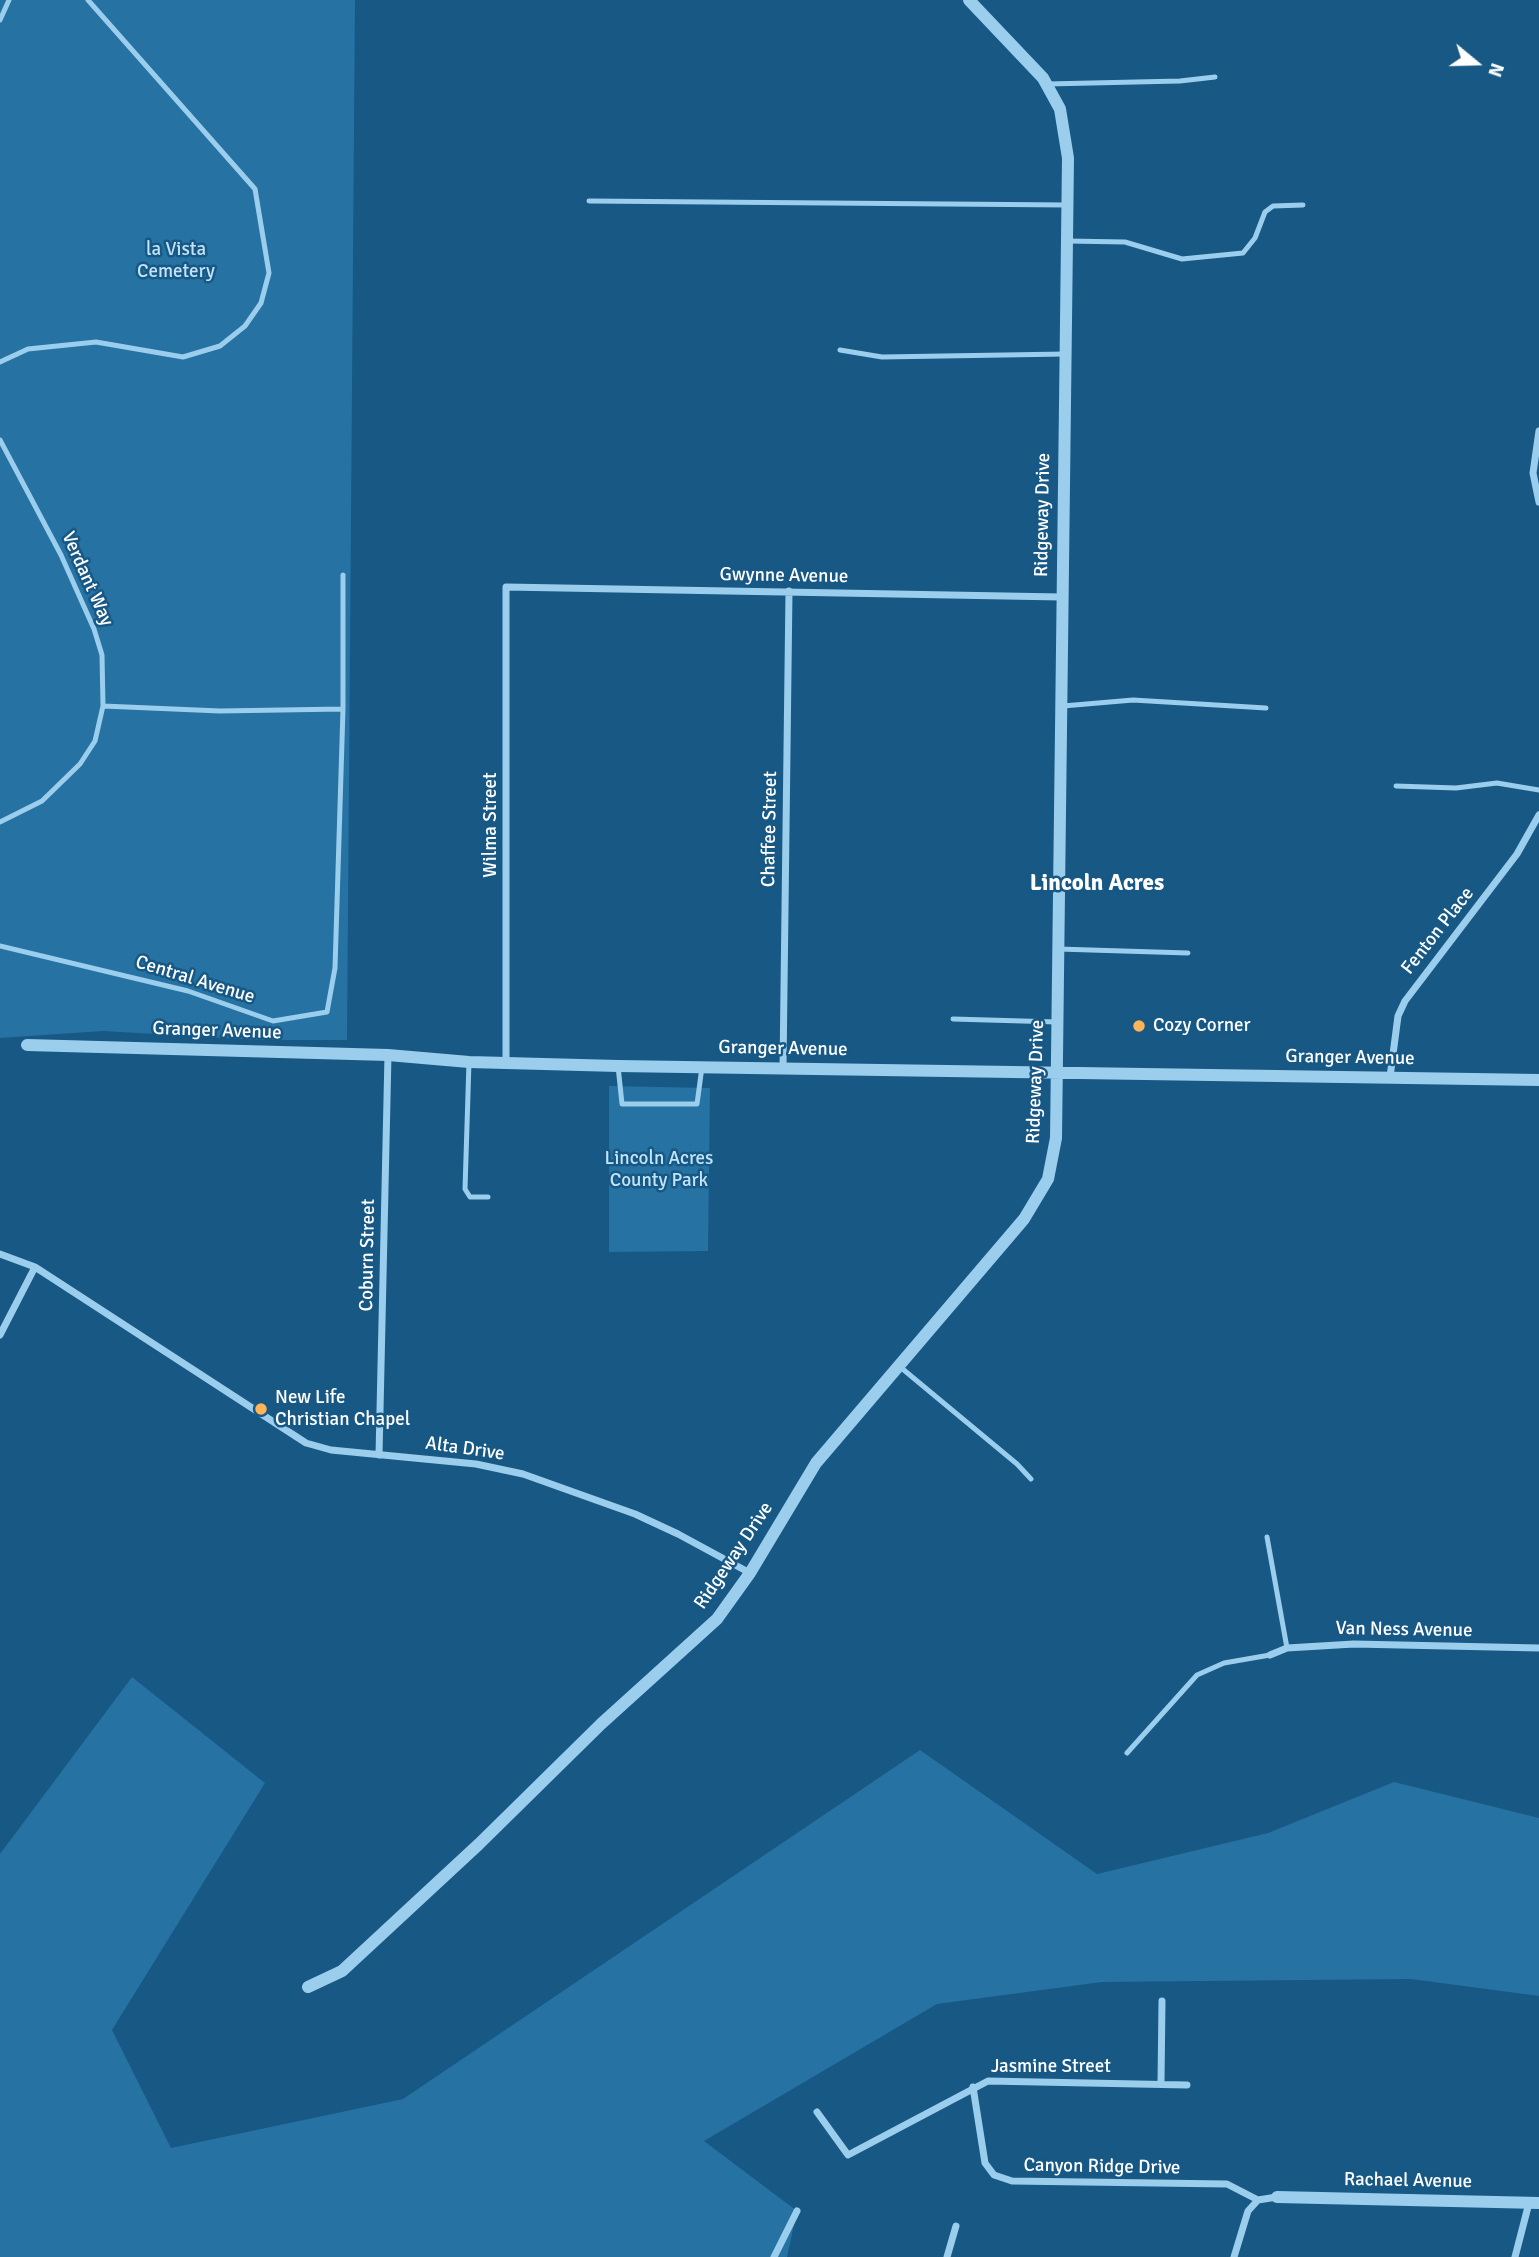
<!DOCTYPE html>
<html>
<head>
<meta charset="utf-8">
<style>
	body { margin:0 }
	#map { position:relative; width:1539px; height:2257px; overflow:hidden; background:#175885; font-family:Signika,sans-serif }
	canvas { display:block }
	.north { position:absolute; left:1441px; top:28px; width:70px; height:70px; -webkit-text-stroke:5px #175885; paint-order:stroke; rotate:109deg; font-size:19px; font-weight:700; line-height:28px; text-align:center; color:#fff }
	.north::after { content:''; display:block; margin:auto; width:24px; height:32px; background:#fff; clip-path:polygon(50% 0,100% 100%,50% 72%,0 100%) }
</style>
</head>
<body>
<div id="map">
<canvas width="1539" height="2257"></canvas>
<div class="north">N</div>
</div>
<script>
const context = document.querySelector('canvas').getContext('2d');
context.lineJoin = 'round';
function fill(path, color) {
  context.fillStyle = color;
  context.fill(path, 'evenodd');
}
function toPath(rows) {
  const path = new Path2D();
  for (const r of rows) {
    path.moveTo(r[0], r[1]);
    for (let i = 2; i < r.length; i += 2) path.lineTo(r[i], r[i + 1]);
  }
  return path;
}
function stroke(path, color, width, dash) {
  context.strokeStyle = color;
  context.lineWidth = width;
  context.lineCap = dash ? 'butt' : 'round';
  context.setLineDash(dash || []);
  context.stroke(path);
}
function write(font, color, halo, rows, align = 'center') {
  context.font = font + ' Signika,sans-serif';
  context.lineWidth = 5;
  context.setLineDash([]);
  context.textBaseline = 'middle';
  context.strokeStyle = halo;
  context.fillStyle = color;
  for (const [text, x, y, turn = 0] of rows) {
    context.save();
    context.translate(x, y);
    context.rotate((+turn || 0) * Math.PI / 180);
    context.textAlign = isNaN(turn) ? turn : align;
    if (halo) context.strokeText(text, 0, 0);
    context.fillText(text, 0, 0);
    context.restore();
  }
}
fill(toPath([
	[0,0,355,0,347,1040,258,1040,103,1031,0,1038],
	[609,1086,710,1088,708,1251,609,1252],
	[132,1677,265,1783,112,2030,171,2148,403,2099,920,1750,1097,1874,1268,1833,1394,1782,1539,1818,1539,1996,1411,1979,1102,1982,937,2004,704,2141,797,2211,787,2257,0,2257,0,1854]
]), '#2572a3');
stroke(toPath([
	[0,20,9,0],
	[1047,84,1180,81,1215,77],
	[589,201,1067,205],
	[1067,241,1125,242,1182,259,1243,253,1255,238,1265,212,1273,206,1303,205],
	[840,350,882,357,1065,354],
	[0,362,28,349,96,342,183,357,220,346,245,326,261,303,269,273,255,189,88,0],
	[0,440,61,555,94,629,102,655,103,706,95,741,80,764,42,801,0,822],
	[103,706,220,711,343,709],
	[1063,706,1133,700,1266,708],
	[1396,786,1456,788,1497,783,1539,790],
	[0,946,188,991,273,1021,327,1012,335,968,343,709,343,575],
	[1058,949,1188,953],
	[953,1019,1057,1022],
	[469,1062,465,1189,470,1197,488,1197],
	[618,1066,622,1104,697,1104,702,1067],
	[899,1366,1017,1464,1031,1479],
	[1267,1537,1287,1648],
	[1127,1753,1197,1675,1224,1663,1270,1655]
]), '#9bcded', 5);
stroke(toPath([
	[1539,431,1533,473,1539,502],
	[506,1063,506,587,1061,597],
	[783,1068,789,591],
	[1390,1077,1398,1016,1405,1001,1517,854,1539,815],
	[0,1254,35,1267,306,1443,331,1450,476,1464,523,1474,635,1514,678,1534,750,1573],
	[0,1335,35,1267],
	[379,1455,388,1055],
	[1270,1655,1287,1648,1354,1644,1539,1648],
	[1161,2083,1162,2001],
	[973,2087,985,2163,994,2175,1012,2181,1227,2184,1258,2200],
	[817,2112,848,2155,988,2081,1187,2085],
	[774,2257,797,2211],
	[947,2257,956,2226],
	[1234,2257,1248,2211,1258,2200,1277,2197],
	[1515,2257,1529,2203]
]), '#9bcded', 7);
stroke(toPath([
	[27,1045,388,1055,469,1062,618,1066,1539,1080],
	[308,1987,342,1971,479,1844,601,1724,717,1619,750,1573,816,1463,1024,1219,1048,1179,1056,1138,1068,158,1060,109,1043,78,969,0],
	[1277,2197,1539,2203]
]), '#9bcded', 12);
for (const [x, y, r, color] of [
	[1139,1026,7,"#ffb458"],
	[261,1409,7,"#ffb458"]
]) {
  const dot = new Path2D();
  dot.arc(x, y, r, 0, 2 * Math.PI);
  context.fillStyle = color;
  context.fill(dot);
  stroke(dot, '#175885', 2.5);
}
write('19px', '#c1e4fa', '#175885', [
	["la Vista",176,250],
	["Cemetery",176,272],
	["Lincoln Acres",659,1159],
	["County Park",659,1181]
]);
write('19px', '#fff', '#175885', [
	["Ridgeway Drive",1043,515,-89],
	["Gwynne Avenue",784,576,1],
	["Verdant Way",87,579,66],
	["Wilma Street",491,825,-90],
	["Chaffee Street",770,829,-89],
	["Fenton Place",1438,931,-52],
	["Central Avenue",195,980,17],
	["Granger Avenue",217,1031,2],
	["Granger Avenue",783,1049,1],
	["Granger Avenue",1350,1058,1],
	["Ridgeway Drive",1036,1082,-88],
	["Coburn Street",368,1255,-89],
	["Alta Drive",465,1449,8],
	["Ridgeway Drive",734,1556,-56],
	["Van Ness Avenue",1404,1630,1],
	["Jasmine Street",1051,2067],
	["Canyon Ridge Drive",1102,2167,1],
	["Rachael Avenue",1408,2181,1]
]);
write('19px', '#fff', '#175885', [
	["Cozy Corner",1153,1026],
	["New Life",275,1398],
	["Christian Chapel",275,1420]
], 'left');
write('bold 23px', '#fff', '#175885', [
	["Lincoln Acres",1097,884]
]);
</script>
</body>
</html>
